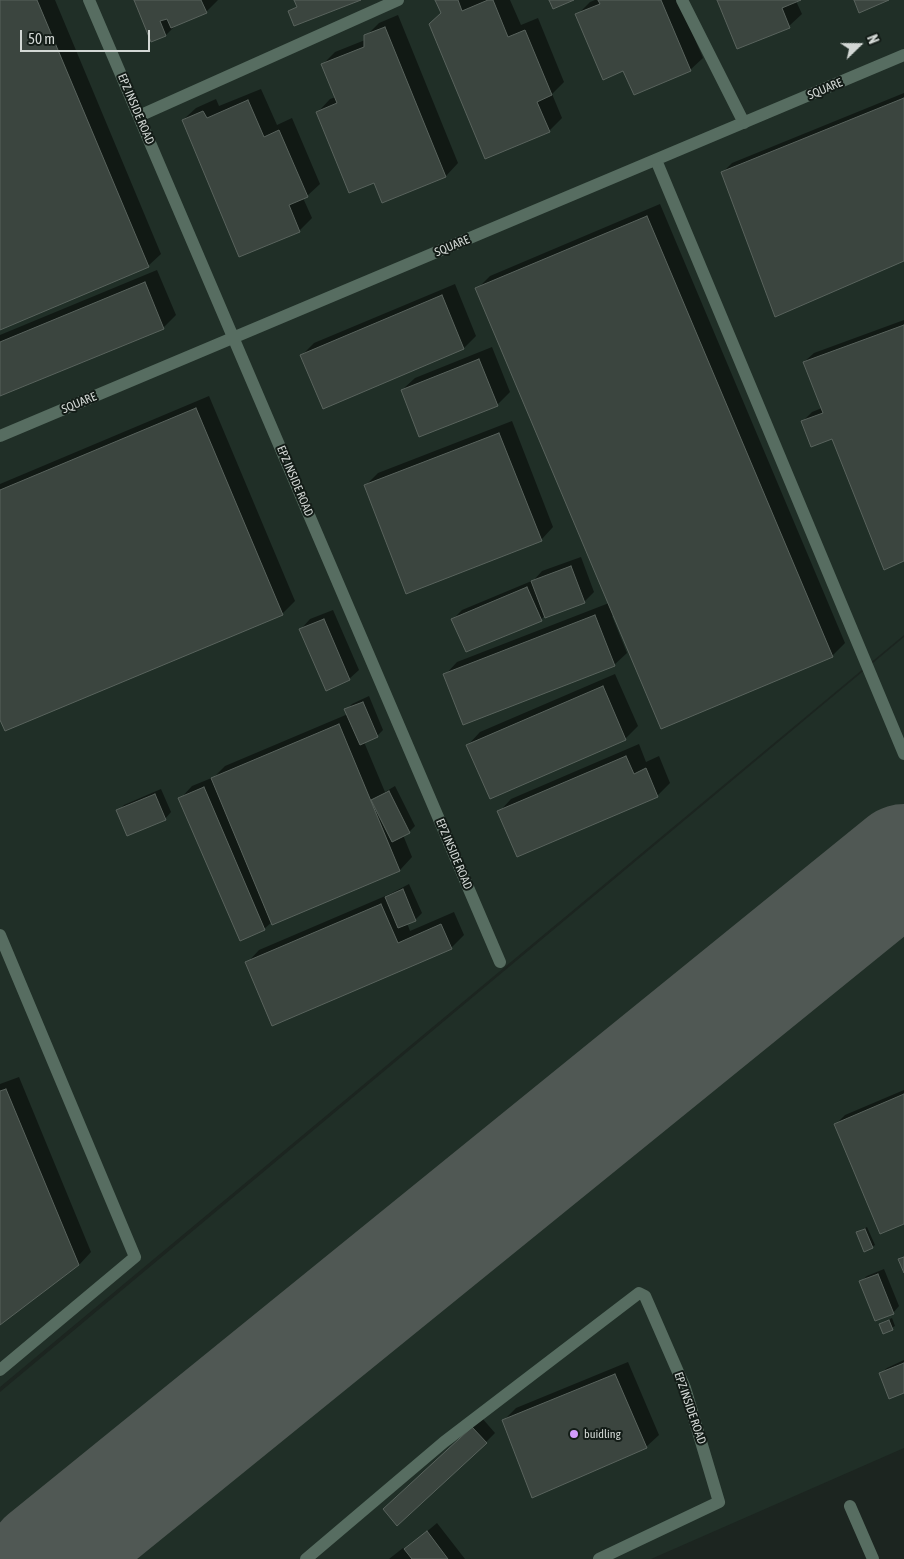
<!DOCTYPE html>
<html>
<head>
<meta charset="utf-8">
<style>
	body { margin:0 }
	#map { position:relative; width:904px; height:1559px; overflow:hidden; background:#1c2520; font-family:"Asap Condensed",sans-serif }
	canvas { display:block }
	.north { position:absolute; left:834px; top:20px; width:50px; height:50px; -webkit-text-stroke:4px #131c17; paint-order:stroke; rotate:68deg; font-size:14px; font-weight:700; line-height:20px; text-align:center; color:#d3d8d5 }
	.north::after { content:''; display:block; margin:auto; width:18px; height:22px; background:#d3d8d5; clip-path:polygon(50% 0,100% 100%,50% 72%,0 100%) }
	.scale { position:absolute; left:20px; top:30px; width:130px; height:22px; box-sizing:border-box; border:2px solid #d3d8d5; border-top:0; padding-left:6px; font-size:15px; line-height:18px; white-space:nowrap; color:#d3d8d5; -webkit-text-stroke:4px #131c17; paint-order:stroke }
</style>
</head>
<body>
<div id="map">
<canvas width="904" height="1559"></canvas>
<div class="north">N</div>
<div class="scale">50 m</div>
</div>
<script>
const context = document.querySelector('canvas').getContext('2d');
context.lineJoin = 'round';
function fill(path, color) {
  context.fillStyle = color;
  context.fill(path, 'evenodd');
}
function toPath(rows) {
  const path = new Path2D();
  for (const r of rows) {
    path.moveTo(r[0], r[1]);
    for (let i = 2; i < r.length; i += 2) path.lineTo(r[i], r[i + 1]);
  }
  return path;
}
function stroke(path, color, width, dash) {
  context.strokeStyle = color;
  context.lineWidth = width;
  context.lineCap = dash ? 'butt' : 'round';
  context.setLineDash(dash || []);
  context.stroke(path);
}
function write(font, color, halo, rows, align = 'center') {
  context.font = font + ' "Asap Condensed",sans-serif';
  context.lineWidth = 4;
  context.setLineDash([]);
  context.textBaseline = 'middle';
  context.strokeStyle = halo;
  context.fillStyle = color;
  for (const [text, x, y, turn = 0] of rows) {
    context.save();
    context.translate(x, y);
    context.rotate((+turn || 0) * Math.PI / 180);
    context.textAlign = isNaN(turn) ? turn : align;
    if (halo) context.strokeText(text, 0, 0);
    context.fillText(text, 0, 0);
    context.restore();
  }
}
fill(toPath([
	[0,0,904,0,904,635,0,1387],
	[904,637,904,1448,651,1559,0,1559,0,1392]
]), '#202f27');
fill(toPath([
	[0,0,55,0,161,254,148,266,0,328],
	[135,0,218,0,206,12,176,25,166,35,152,41],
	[437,0,510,0,521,25,538,18,564,82,552,94,562,118,550,130,485,157,442,12],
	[595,0,678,0,703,58,690,70,624,69,577,15,590,2],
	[718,0,798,0,796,1,802,14,789,26],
	[398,15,458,163,446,176,383,201,374,181,318,112,330,99,336,97,322,65,335,52,365,40,366,36,379,23],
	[261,89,277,125,292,118,320,184,307,196,303,198,312,218,299,231,183,120,196,108,216,99,219,106],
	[904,93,904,260,723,172,732,163],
	[660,204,845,643,832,656,615,615,612,616,627,653,614,665,445,675,457,662,609,603,477,289,490,276],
	[157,270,176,315,163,328,0,395,0,335],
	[455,284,476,336,464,348,302,355,314,343],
	[904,320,904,559,833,437,803,421,812,412,822,408,804,362,814,353],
	[492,347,510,392,497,405,402,390,415,378],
	[209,396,295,601,282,614,0,717,0,484],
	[512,421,553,527,541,540,365,486,378,473],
	[581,557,594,592,584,602,545,615,541,620,453,619,462,610,534,580,542,571],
	[333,610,359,670,349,679,301,629,310,619],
	[615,674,638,726,625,739,468,745,480,732],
	[369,696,383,730,377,736,364,742,385,792,395,786,415,826,409,832,403,835,412,857,400,870,273,923,272,922,264,929,180,799,192,786,214,777,225,766,348,714,346,710,352,704],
	[639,744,646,762,659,756,670,783,658,795,518,856,499,812,511,799],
	[161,789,171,812,165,819,118,811,124,805],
	[409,884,422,913,416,919,407,923,410,931,454,912,464,935,451,948,247,963,259,950,390,894],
	[19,1077,91,1252,79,1265,0,1323,0,1084],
	[904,1090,904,1222,836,1124,845,1115],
	[867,1227,875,1245,872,1247,857,1233],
	[884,1269,899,1306,893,1313,860,1282,867,1276],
	[892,1318,895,1326,884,1332,881,1324,883,1322],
	[904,1360,904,1392,880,1374,887,1368],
	[628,1362,659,1435,646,1447,504,1420,516,1408],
	[482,1418,495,1433,486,1442,385,1509],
	[437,1523,465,1559,389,1559,403,1548,405,1550]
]), '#0007');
stroke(toPath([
	[45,1559,904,862]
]), '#505854', 116);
const building = toPath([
	[0,0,37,0,149,267,0,330,0,0],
	[134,0,201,0,207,13,171,28,167,19,160,21,166,36,151,42,134,0],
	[294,0,361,0,294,26,288,11,297,7,294,0],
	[435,0,458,0,462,11,488,0,493,0,508,37,525,30,552,95,537,102,550,132,485,159,429,24,441,13,435,0],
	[549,0,574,0,553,9,549,0],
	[598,0,661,0,691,71,634,95,623,71,603,80,575,14,600,4,598,0],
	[717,0,801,0,782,8,790,28,737,49,717,0],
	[854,0,889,0,859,13,854,0],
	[385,27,446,177,382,203,374,183,349,193,316,112,337,103,321,64,364,47,364,35,385,27],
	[904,98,904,261,775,317,721,172,904,98],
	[248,100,264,137,279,130,308,197,289,205,300,232,239,257,182,120,203,111,207,118,248,100],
	[647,216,833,657,661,729,475,288,647,216],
	[145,282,164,329,0,396,0,342,145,282],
	[442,295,464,349,323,409,300,355,442,295],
	[904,325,904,561,884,570,832,439,811,447,801,421,823,413,803,362,904,325],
	[479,359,498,406,419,437,401,390,479,359],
	[196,408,283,615,5,731,0,720,0,490,196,408],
	[499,433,542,541,406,594,364,485,499,433],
	[571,566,585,603,545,618,531,581,571,566],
	[527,587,542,621,466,652,451,619,527,587],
	[595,615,615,666,463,725,443,674,595,615],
	[324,619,350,680,326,691,299,629,324,619],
	[603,686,626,740,490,799,466,745,603,686],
	[363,702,378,737,360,745,344,709,363,702],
	[339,724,400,871,272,925,211,778,339,724],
	[626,756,634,774,646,768,658,797,517,857,497,811,626,756],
	[204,787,265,930,240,941,178,798,204,787],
	[389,791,410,833,392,842,371,800,389,791],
	[155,794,166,820,127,836,116,810,155,794],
	[403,889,416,921,398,928,385,897,403,889],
	[381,904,398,943,441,924,452,949,272,1026,245,962,381,904],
	[6,1089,79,1265,0,1325,0,1091,6,1089],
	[904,1094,904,1224,880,1234,834,1124,904,1094],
	[865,1229,873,1248,864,1252,856,1232,865,1229],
	[904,1257,904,1273,898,1259,904,1257],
	[878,1274,894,1314,875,1321,859,1281,878,1274],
	[889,1320,893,1330,883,1334,879,1324,889,1320],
	[904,1363,904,1393,889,1399,879,1373,904,1363],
	[615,1374,647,1448,532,1498,502,1420,615,1374],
	[472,1427,487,1443,397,1526,383,1509,472,1427],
	[427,1531,448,1559,412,1559,404,1549,427,1531]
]);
fill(building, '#3b453f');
stroke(building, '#59635d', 1);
stroke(toPath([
	[89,0,500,962],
	[682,0,744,123],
	[139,116,398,0],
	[656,160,904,754],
	[0,436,904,55],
	[0,935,135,1257,0,1370],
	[850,1506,873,1559],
	[306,1559,444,1442,639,1293,645,1296,685,1388,719,1502,599,1559]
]), '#576d61', 12);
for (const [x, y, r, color] of [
	[574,1434,5,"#d39cfc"]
]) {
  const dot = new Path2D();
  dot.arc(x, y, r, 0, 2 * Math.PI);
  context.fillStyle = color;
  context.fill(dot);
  stroke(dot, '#131c17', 2);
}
write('12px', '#d3d8d5', '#131c17', [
	["SQUARE",825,89,-23],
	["EPZ INSIDE ROAD",136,109,67],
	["SQUARE",452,246,-23],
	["SQUARE",79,403,-23],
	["EPZ INSIDE ROAD",295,481,67],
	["EPZ INSIDE ROAD",454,854,67],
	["EPZ INSIDE ROAD",690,1408,71]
]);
write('12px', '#d3d8d5', '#131c17', [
	["buidling",584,1434]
], 'left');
</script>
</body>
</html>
